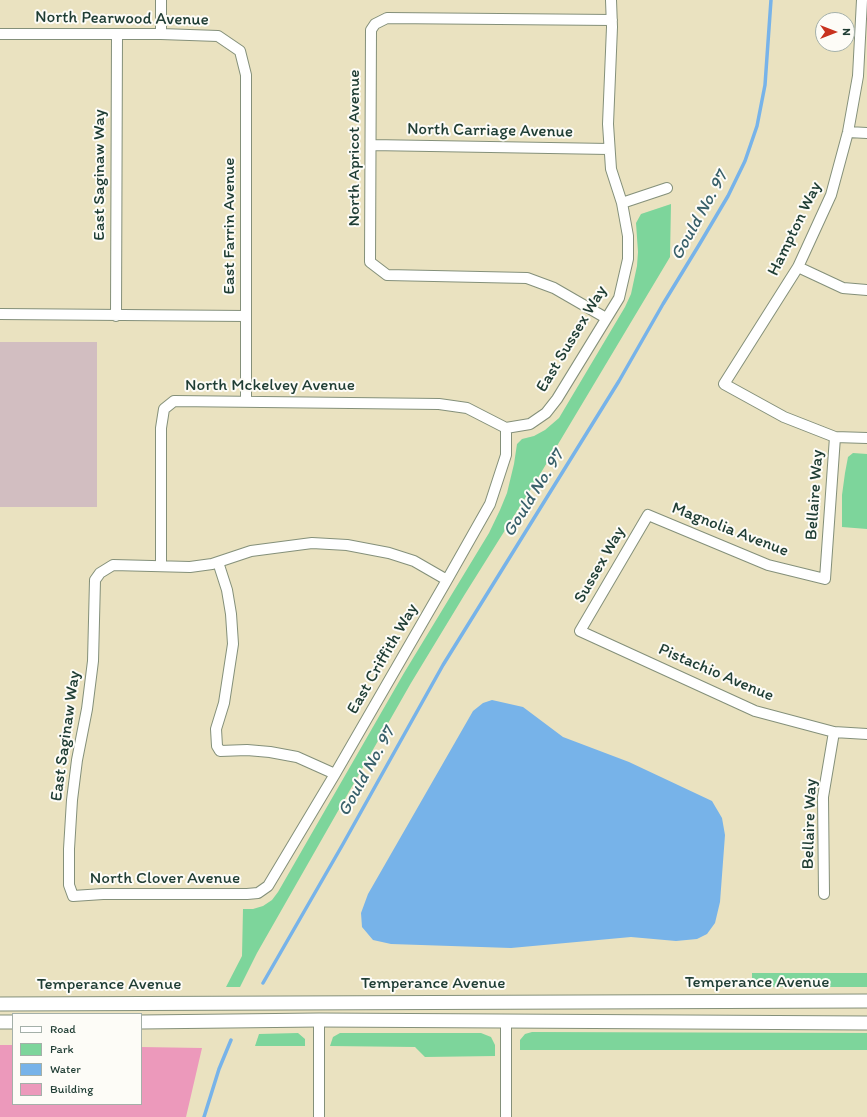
<!DOCTYPE html>
<html>
<head>
<meta charset="utf-8">
<style>
	body { margin:0 }
	#map { position:relative; width:867px; height:1117px; overflow:hidden; background:#eae2c0; font-family:Itim,sans-serif }
	canvas { display:block }
	.legend { position:absolute; left:12px; top:1013px; width:130px; height:92px; box-sizing:border-box; background:#fdfcf7; border:1px solid #a4b0a9; margin:0; padding:5px 7px; list-style:none; font-size:12px; color:#1f3d34 }
	.legend li { display:flex; align-items:center; gap:8px; height:20px }
	.legend b { width:20px; border:1px solid #a4b0a9 }
	.north { position:absolute; left:815px; top:12px; width:40px; height:40px; box-sizing:border-box; background:#fdfcf7; border:1px solid #a4b0a9; border-radius:50%; rotate:90deg; font-size:11px; font-weight:700; line-height:16px; text-align:center; color:#1f3d34 }
	.north::after { content:''; display:block; margin:auto; width:14px; height:18px; background:#c8321e; clip-path:polygon(50% 0,100% 100%,50% 72%,0 100%) }
</style>
</head>
<body>
<div id="map">
<canvas width="867" height="1117"></canvas>
<ul class="legend">
<li><b style="height:5px;background:#fff"></b>Road</li>
<li><b style="height:11px;background:#7dd59b"></b>Park</li>
<li><b style="height:11px;background:#77b3e9"></b>Water</li>
<li><b style="height:11px;background:#ec99bb"></b>Building</li>
</ul>
<div class="north">N</div>
</div>
<script>
const context = document.querySelector('canvas').getContext('2d');
context.lineJoin = 'round';
function fill(path, color) {
  context.fillStyle = color;
  context.fill(path, 'evenodd');
}
function toPath(rows) {
  const path = new Path2D();
  for (const r of rows) {
    path.moveTo(r[0], r[1]);
    for (let i = 2; i < r.length; i += 2) path.lineTo(r[i], r[i + 1]);
  }
  return path;
}
function stroke(path, color, width, dash) {
  context.strokeStyle = color;
  context.lineWidth = width;
  context.lineCap = dash ? 'butt' : 'round';
  context.setLineDash(dash || []);
  context.stroke(path);
}
function write(font, color, halo, rows, align = 'center') {
  context.font = font + ' Itim,sans-serif';
  context.lineWidth = 4;
  context.setLineDash([]);
  context.textBaseline = 'middle';
  context.strokeStyle = halo;
  context.fillStyle = color;
  for (const [text, x, y, turn = 0] of rows) {
    context.save();
    context.translate(x, y);
    context.rotate((+turn || 0) * Math.PI / 180);
    context.textAlign = isNaN(turn) ? turn : align;
    if (halo) context.strokeText(text, 0, 0);
    context.fillText(text, 0, 0);
    context.restore();
  }
}
fill(toPath([
	[0,342,97,342,97,507,0,507]
]), '#d2bec1');
fill(toPath([
	[671,204,670,257,539,476,465,594,411,683,257,953,240,987,226,987,242,956,243,909,253,909,263,906,272,900,278,892,404,673,489,533,500,510,507,493,514,464,517,444,522,439,534,436,545,430,559,418,625,307,631,294,637,266,638,252,636,223,641,214],
	[853,453,867,454,867,529,842,527,842,495,845,473,848,457],
	[752,973,867,973,867,987,752,987],
	[532,1032,867,1033,867,1050,520,1050,520,1040,525,1034],
	[298,1033,305,1039,305,1046,255,1046,259,1034],
	[340,1033,481,1033,491,1037,495,1045,495,1056,425,1057,415,1047,330,1046,333,1037]
]), '#7dd59b');
fill(toPath([
	[492,700,523,707,563,737,629,762,712,801,722,818,725,835,720,902,715,923,707,934,697,939,676,941,631,937,511,948,391,944,373,940,362,927,361,913,368,894,473,711,483,703]
]), '#77b3e9');
stroke(toPath([
	[263,983,343,844,443,665,619,381,663,304,699,245,728,196,745,161,757,126,765,85,771,0],
	[204,1117,219,1069,231,1040]
]), '#77b3e9', 3.5);
fill(toPath([
	[0,1045,13,1045,13,1104,141,1104,141,1047,202,1048,186,1117,0,1117]
]), '#ec99bb');
const street = toPath([
	[862,0,858,76,848,132,831,195,798,267,724,384,784,417,835,437,867,438],
	[0,34,161,34,218,36,240,51,246,75,246,402],
	[161,34,161,0],
	[848,132,867,133],
	[371,145,609,149],
	[622,203,667,188],
	[798,267,843,288,867,290],
	[0,314,246,316],
	[116,316,117,34],
	[606,318,554,288,527,278,387,275,370,262,371,30,375,24,387,18,612,20],
	[506,428,530,424,546,413,557,399,619,298,628,259,628,236,622,203,611,169,608,124,612,27,611,0],
	[835,437,825,579,768,565,648,515,580,631,755,711,834,732,867,734],
	[218,562,227,590,231,614,233,644,224,703,216,729,217,746,220,751,247,750,270,752,297,757,335,774],
	[161,566,161,428,164,409,174,401,439,404,467,408,506,428],
	[447,580,414,561,389,553,347,545,312,543,251,551,212,564,190,567,113,565,100,573,95,580,93,661,87,709,77,760,72,800,69,849,69,885,73,896,103,894,247,894,258,893,268,886,335,774,447,580,490,504,506,455,506,428],
	[824,894,823,797,834,732],
	[506,1021,506,1117],
	[319,1117,319,1020]
]);
const secondary = toPath([
	[0,1004,867,1001],
	[0,1022,13,1022],
	[141,1022,319,1020,867,1023]
]);
stroke(street, '#84907a', 12);
stroke(secondary, '#84907a', 15);
stroke(street, '#fff', 10);
stroke(secondary, '#fff', 13);
write('17px', '#1f3d34', '#fdfcf7', [
	["North Pearwood Avenue",122,19,1],
	["North Carriage Avenue",490,131,1],
	["North Apricot Avenue",355,148,-90],
	["East Saginaw Way",100,175,-90],
	["East Farrin Avenue",230,226,-90],
	["Hampton Way",795,229,-64],
	["East Sussex Way",572,339,-59],
	["North Mckelvey Avenue",270,386],
	["Bellaire Way",815,495,-86],
	["Magnolia Avenue",730,530,21],
	["Sussex Way",600,565,-60],
	["East Criffith Way",383,659,-60],
	["Pistachio Avenue",716,673,23],
	["East Saginaw Way",66,736,-82],
	["Bellaire Way",810,824,-88],
	["North Clover Avenue",165,879],
	["Temperance Avenue",757,983],
	["Temperance Avenue",433,984],
	["Temperance Avenue",109,985]
]);
write('italic 18px', '#39606a', '#fdfcf7', [
	["Gould No. 97",700,216,-61],
	["Gould No. 97",534,494,-58],
	["Gould No. 97",367,772,-61]
]);
</script>
</body>
</html>
